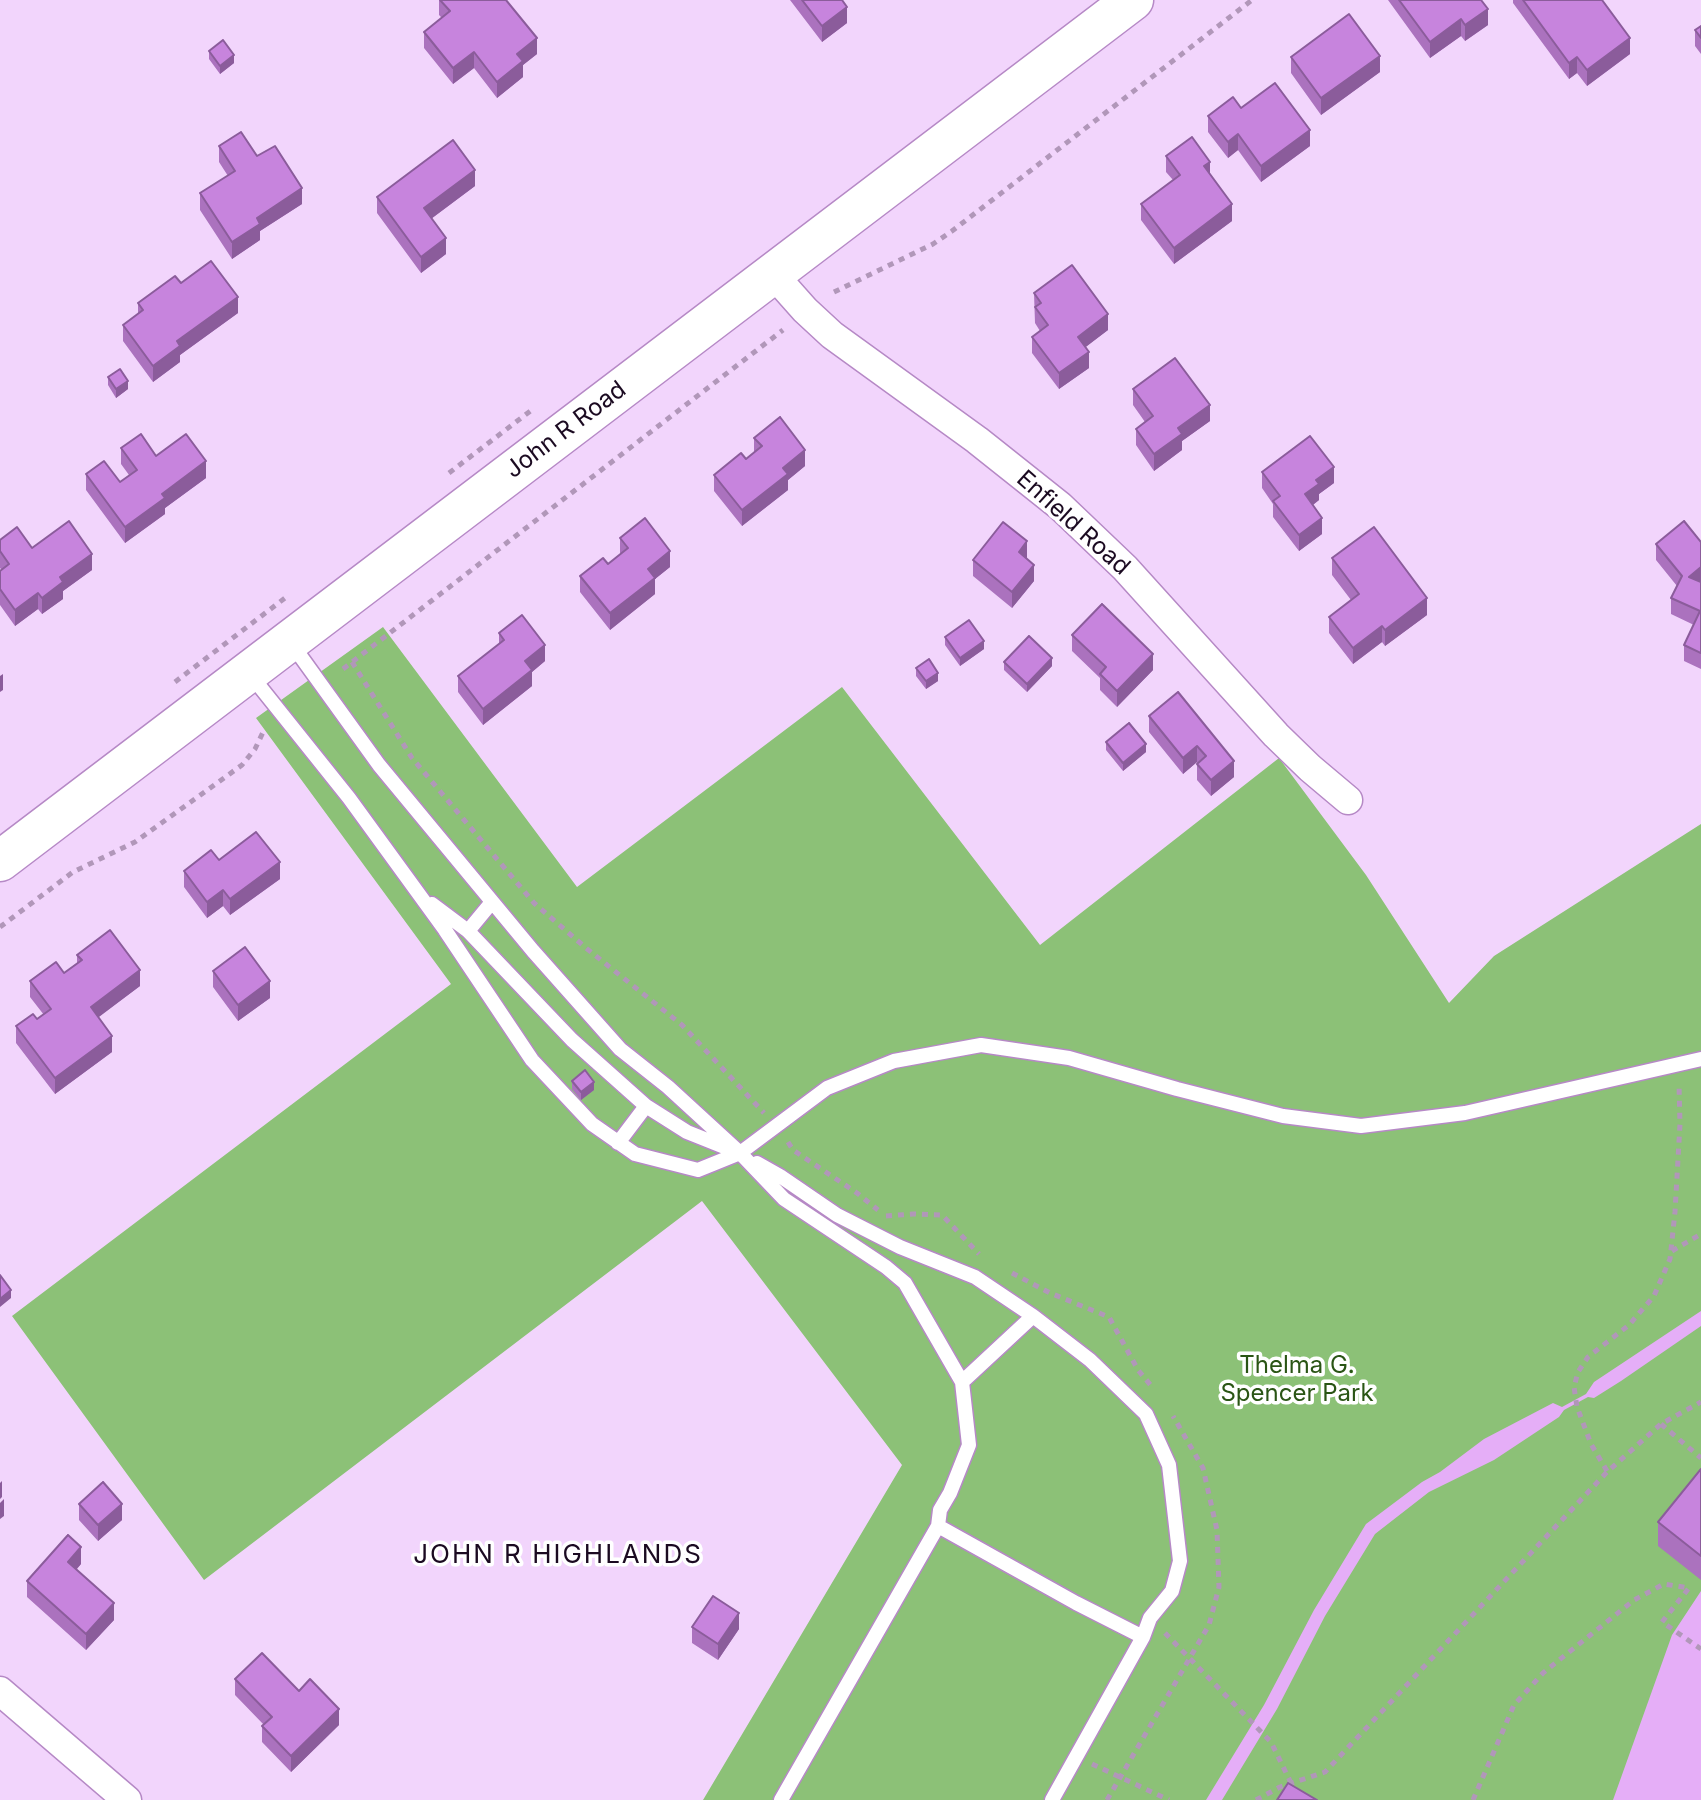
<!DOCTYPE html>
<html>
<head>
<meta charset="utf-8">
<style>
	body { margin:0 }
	canvas { display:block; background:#f2d5fc }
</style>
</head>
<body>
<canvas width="1701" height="1800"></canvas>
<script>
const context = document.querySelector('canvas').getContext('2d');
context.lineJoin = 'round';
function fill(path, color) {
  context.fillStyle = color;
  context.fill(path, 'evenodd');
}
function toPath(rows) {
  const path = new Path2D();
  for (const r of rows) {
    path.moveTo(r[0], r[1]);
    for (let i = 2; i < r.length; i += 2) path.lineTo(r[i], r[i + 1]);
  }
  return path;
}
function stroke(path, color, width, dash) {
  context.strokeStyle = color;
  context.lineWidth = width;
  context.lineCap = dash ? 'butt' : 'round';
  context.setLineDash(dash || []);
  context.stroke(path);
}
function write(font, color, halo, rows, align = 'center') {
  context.font = font + ' Inter,sans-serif';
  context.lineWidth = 7;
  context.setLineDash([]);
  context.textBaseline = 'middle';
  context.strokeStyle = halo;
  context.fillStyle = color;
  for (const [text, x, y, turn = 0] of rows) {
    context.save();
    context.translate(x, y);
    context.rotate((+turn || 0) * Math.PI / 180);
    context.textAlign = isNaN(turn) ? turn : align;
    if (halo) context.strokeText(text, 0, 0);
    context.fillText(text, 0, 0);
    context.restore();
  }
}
fill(toPath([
	[383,627,577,887,842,687,1040,945,1279,758,1366,875,1449,1003,1494,956,1701,824,1701,1800,703,1800,902,1465,702,1201,204,1580,12,1316,451,984,256,718]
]), '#8cc177');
fill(toPath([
	[1701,1311,1701,1326,1621,1381,1594,1398,1588,1397,1564,1410,1559,1417,1494,1460,1429,1492,1375,1534,1325,1616,1277,1709,1222,1800,1206,1800,1264,1705,1314,1610,1366,1524,1422,1482,1440,1472,1484,1439,1553,1403,1562,1407,1586,1394,1594,1382],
	[1701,1591,1701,1800,1613,1800,1672,1635]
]), '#e5aef7');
const service = toPath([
	[291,643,379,765,533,951,620,1049,668,1087,740,1153,784,1199,886,1267,905,1283,962,1382,969,1445,950,1493,940,1510,938,1526,1076,1603,1143,1637],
	[249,673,349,798,445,930,532,1060,592,1124,635,1154,698,1170,740,1153,827,1088,894,1061,981,1045,1069,1058,1177,1089,1283,1116,1361,1126,1465,1113,1701,1059],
	[432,904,468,931,572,1040,646,1106,687,1132,732,1150],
	[468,931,492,902],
	[618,1143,646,1106],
	[757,1163,780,1176,837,1215,900,1247,975,1277,1033,1316,1090,1360,1146,1414,1169,1465,1180,1561,1172,1591,1150,1618,1143,1637,1052,1800],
	[962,1382,1033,1316],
	[781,1800,938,1526]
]);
const minor = toPath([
	[773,274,805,310,832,335,977,440,1060,506,1125,568,1276,735,1310,768,1348,800],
	[0,1691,127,1800]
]);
const secondary = toPath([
	[0,861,1133,0]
]);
stroke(service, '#b689c6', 17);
stroke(minor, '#b689c6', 31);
stroke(secondary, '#b689c6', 43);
stroke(toPath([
	[834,292,933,244,952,231,1252,0],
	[449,473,533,409],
	[352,662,412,758,534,903,586,948,682,1025,764,1113],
	[343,669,783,330],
	[175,682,285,598],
	[0,927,73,872,135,842,242,765,255,749,265,728],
	[788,1142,793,1150,857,1193,878,1210],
	[886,1216,913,1214,942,1215,979,1254],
	[1672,1251,1701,1234],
	[1012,1273,1050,1293,1109,1317,1138,1370,1153,1388],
	[1661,1424,1701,1458],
	[1607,1471,1591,1444,1577,1407,1574,1387,1578,1372,1588,1357,1629,1325,1654,1296,1670,1259,1675,1212,1680,1124,1679,1085],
	[1165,1633,1271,1742,1291,1783],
	[1092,1764,1169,1800],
	[1107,1800,1209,1625,1219,1587,1217,1530,1203,1468,1173,1416],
	[1256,1800,1280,1787,1325,1772,1607,1472,1661,1424,1701,1402],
	[1473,1800,1514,1705,1543,1673,1634,1600,1664,1584,1689,1588,1662,1622,1701,1649]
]), '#b197b9', 5, [6, 6]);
stroke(service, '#fff', 14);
stroke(minor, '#fff', 28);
stroke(secondary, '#fff', 40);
fill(toPath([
	[439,0,506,0,537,54,523,65,523,77,497,98,474,68,453,84,424,48,424,32,442,18,439,15],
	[790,0,842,0,847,23,822,42],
	[1388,0,1481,0,1488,25,1465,41,1461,36,1430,58],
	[1513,0,1602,0,1630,54,1587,86,1577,73,1569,79,1513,3],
	[1701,26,1701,54,1695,46,1695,30],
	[209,51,234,63,220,74,209,59],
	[1291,57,1380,72,1321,115,1291,73],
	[1241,108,1310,146,1261,182,1238,150,1228,158,1208,132,1208,116],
	[219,146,257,156,302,204,260,231,260,240,232,259,200,210,200,193,228,176,219,162],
	[1166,156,1210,174,1232,221,1174,264,1141,220,1141,204,1173,180,1166,172],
	[475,186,431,219,446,254,421,273,377,213,377,197],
	[181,283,238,313,180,355,180,362,153,382,123,341,123,325,138,314,138,303],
	[1034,293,1108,330,1085,347,1089,368,1059,389,1032,353,1032,337,1040,331,1035,323],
	[108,377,128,389,116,398,108,385],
	[1133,389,1210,421,1182,441,1182,450,1154,471,1136,445,1136,429,1145,422,1133,405],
	[754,438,805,466,788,480,788,490,742,526,714,491,714,475,746,459,754,452],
	[121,448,156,456,206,478,165,508,165,514,125,543,86,490,86,474,120,482,129,475,121,464],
	[1262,472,1334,483,1319,494,1319,500,1313,505,1322,534,1299,551,1273,517,1273,504,1262,488],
	[620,538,670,567,655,579,655,594,610,630,580,592,580,576,608,564,620,554],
	[0,540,32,548,92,570,63,591,63,599,42,614,38,609,15,626,0,605,0,571,2,570,0,568],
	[1701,542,1701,669,1684,661,1684,645,1694,625,1671,614,1671,598,1677,586,1656,560,1656,544],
	[1027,558,1026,559,1034,581,1012,608,973,576,973,560],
	[1332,558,1427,615,1385,646,1382,642,1353,664,1329,633,1329,617,1351,600,1332,575],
	[499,633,545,661,532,672,532,686,483,725,458,692,458,676,499,644],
	[1072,635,1153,670,1117,707,1100,690,1100,678,1072,651],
	[945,637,984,649,960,666,945,645],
	[1004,662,1052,666,1027,692,1004,670],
	[916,668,938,681,926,689,916,676],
	[1178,692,1234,777,1211,796,1197,780,1197,762,1183,774,1149,732,1149,716],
	[1106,742,1146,752,1123,771,1106,750],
	[219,860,280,879,230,915,223,906,207,918,184,887,184,871],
	[77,955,140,986,98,1017,112,1052,55,1094,16,1043,16,1026,37,1019,44,1015,30,997,30,981,64,973,77,963],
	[213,971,270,998,238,1021,213,987],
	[572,1081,594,1090,581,1100,572,1089],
	[1701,1469,1701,1580,1658,1546,1658,1522],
	[79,1504,122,1520,98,1541,79,1520],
	[81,1564,76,1570,114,1620,86,1650,27,1597,27,1581],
	[692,1627,739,1629,718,1660,692,1643],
	[235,1679,299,1691,339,1725,291,1772,262,1742,262,1726,264,1725,235,1695]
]), '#ab72be');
fill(toPath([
	[847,7,847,23,822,42,822,26],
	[1488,9,1488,25,1465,41,1465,25],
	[1461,19,1461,36,1430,58,1430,42],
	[537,38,537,54,523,65,523,77,497,98,497,82,517,54],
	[1630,38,1630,54,1587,86,1587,70],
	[474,52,474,68,453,84,453,68],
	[234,55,234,63,220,74,220,66],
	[1380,56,1380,72,1321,115,1321,98],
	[1577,57,1577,73,1569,79,1569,63],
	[1310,130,1310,146,1261,182,1261,166],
	[1238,134,1238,150,1228,158,1228,142],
	[1210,162,1210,178,1204,166],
	[475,170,475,186,424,224,424,208],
	[302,188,302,204,260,231,260,240,232,259,232,242,257,218],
	[1232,204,1232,221,1174,264,1174,248],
	[446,238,446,254,421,273,421,257],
	[238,297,238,313,180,355,180,362,153,382,153,366,177,341],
	[1108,314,1108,330,1078,353,1078,337],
	[1089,352,1089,368,1059,389,1059,373],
	[128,381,128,389,116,398,116,389],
	[1210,405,1210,421,1182,441,1182,450,1154,471,1154,454,1178,428],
	[805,450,805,466,788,480,788,490,742,526,742,510,783,468],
	[206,461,206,478,165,508,165,514,125,543,125,527,162,494],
	[1334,467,1334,483,1319,494,1319,500,1305,511,1305,494,1316,480],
	[1322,518,1322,534,1299,551,1299,535],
	[1027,541,1027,558,1019,568,1019,552],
	[670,551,670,567,655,579,655,594,610,630,610,613,648,569],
	[92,554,92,570,63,591,63,599,42,614,42,598,60,577],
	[1034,565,1034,581,1012,608,1012,592],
	[1701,567,1701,583,1689,577],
	[38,593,38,609,15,626,15,610],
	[1427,598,1427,615,1385,646,1385,630],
	[1382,626,1382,642,1353,664,1353,648],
	[984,641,984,649,960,666,960,658],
	[545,645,545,661,532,672,532,686,483,725,483,709,525,661],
	[1153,654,1153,670,1117,707,1117,691],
	[1052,658,1052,666,1027,692,1027,684],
	[938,673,938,681,926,689,926,681],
	[3,674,3,690,0,692,0,676],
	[1146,744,1146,752,1123,771,1123,763],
	[1197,746,1197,762,1183,774,1183,758],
	[1234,761,1234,777,1211,796,1211,780],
	[280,862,280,879,230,915,230,899],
	[223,890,223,906,207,918,207,902],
	[140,970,140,986,91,1023,91,1007],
	[270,981,270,998,238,1021,238,1005],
	[112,1036,112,1052,55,1094,55,1078],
	[594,1082,594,1090,581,1100,581,1092],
	[11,1290,11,1298,0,1307,0,1299],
	[2,1481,2,1497,0,1499,0,1483],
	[4,1499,4,1516,0,1519,0,1503],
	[122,1504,122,1520,98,1541,98,1525],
	[81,1547,81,1564,68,1579,68,1562],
	[114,1603,114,1620,86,1650,86,1634],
	[739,1613,739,1629,718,1660,718,1644],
	[339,1709,339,1725,291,1772,291,1756]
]), '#8b5c9b');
const building = toPath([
	[440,0,506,0,537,38,517,54,523,61,497,82,474,52,453,68,424,32,450,11,440,0],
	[802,0,842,0,847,7,822,26,802,0],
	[1399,0,1481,0,1488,9,1465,25,1461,19,1430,42,1399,0],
	[1523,0,1602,0,1630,38,1587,70,1577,57,1569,63,1523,0],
	[1349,14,1380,56,1321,98,1291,57,1349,14],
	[1701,26,1701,38,1695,30,1701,26],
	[223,40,234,55,220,66,209,51,223,40],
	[1275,83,1310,130,1261,166,1238,134,1228,142,1208,116,1233,97,1241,108,1275,83],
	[241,132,257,156,275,146,302,188,257,218,260,224,232,242,200,193,235,171,219,146,241,132],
	[1192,137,1210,162,1204,166,1232,204,1174,248,1141,204,1180,175,1166,156,1192,137],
	[453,140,475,170,424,208,446,238,421,257,377,197,453,140],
	[211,261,238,297,177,341,180,346,153,366,123,325,143,310,138,303,175,276,181,283,211,261],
	[1072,265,1108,314,1078,337,1089,352,1059,373,1032,337,1048,325,1035,307,1041,303,1034,293,1072,265],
	[1175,358,1210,405,1178,428,1182,434,1154,454,1136,429,1153,416,1133,389,1175,358],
	[120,369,128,381,116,389,108,377,120,369],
	[780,417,805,450,783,468,788,474,742,510,714,475,741,453,746,459,762,446,754,438,780,417],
	[141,434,156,456,186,434,206,461,162,494,165,498,125,527,86,474,104,461,120,482,137,470,121,448,141,434],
	[1310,436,1334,467,1316,480,1319,484,1305,494,1322,518,1299,535,1273,501,1280,496,1262,472,1310,436],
	[645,518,670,551,648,569,655,578,610,613,580,576,603,558,608,564,628,548,620,538,645,518],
	[69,521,92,554,60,577,63,582,42,598,38,593,15,610,0,589,0,571,9,564,0,551,0,540,17,527,32,548,69,521],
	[1684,521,1701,542,1701,567,1689,577,1701,582,1701,653,1684,645,1700,611,1671,598,1682,576,1656,544,1684,521],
	[1003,522,1027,541,1019,552,1034,565,1012,592,973,560,1003,522],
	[1374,527,1427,598,1385,630,1382,626,1353,648,1329,617,1359,594,1332,558,1374,527],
	[1102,604,1153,654,1117,691,1100,674,1106,667,1072,635,1102,604],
	[522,615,545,645,525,661,532,670,483,709,458,676,504,640,499,633,522,615],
	[969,620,984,641,960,658,945,637,969,620],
	[1029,636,1052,658,1027,684,1004,662,1029,636],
	[929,659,938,673,926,681,916,668,929,659],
	[1178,692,1234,761,1211,780,1197,764,1206,756,1197,746,1183,758,1149,716,1178,692],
	[1129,723,1146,744,1123,763,1106,742,1129,723],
	[256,832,280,862,230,899,223,890,207,902,184,871,211,850,219,860,256,832],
	[110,930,140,970,91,1007,112,1036,55,1078,16,1026,33,1014,37,1019,51,1009,30,981,56,962,64,973,82,960,77,955,110,930],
	[245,947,270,981,238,1005,213,971,245,947],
	[585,1070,594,1082,581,1092,572,1081,585,1070],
	[0,1275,11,1290,0,1299,0,1275],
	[1701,1469,1701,1556,1658,1522,1701,1469],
	[103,1482,122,1504,98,1525,79,1504,103,1482],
	[68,1535,81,1547,68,1562,114,1603,86,1634,27,1581,68,1535],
	[713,1596,739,1613,718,1644,692,1627,713,1596],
	[262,1653,299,1691,310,1679,339,1709,291,1756,262,1726,272,1717,235,1679,262,1653],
	[1288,1783,1317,1800,1277,1800,1288,1783]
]);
fill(building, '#c784dd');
stroke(building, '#8b5c9b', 2);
write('24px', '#1b0a21', '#fff', [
	["John R Road",566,430,-37],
	["Enfield Road",1073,523,42]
]);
write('24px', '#2a5515', '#fff', [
	["Thelma G.",1297,1366],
	["Spencer Park",1297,1394]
]);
context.letterSpacing = '2px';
write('26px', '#1b0a21', '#fff', [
	["JOHN R HIGHLANDS",558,1555]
]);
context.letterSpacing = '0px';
</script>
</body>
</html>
